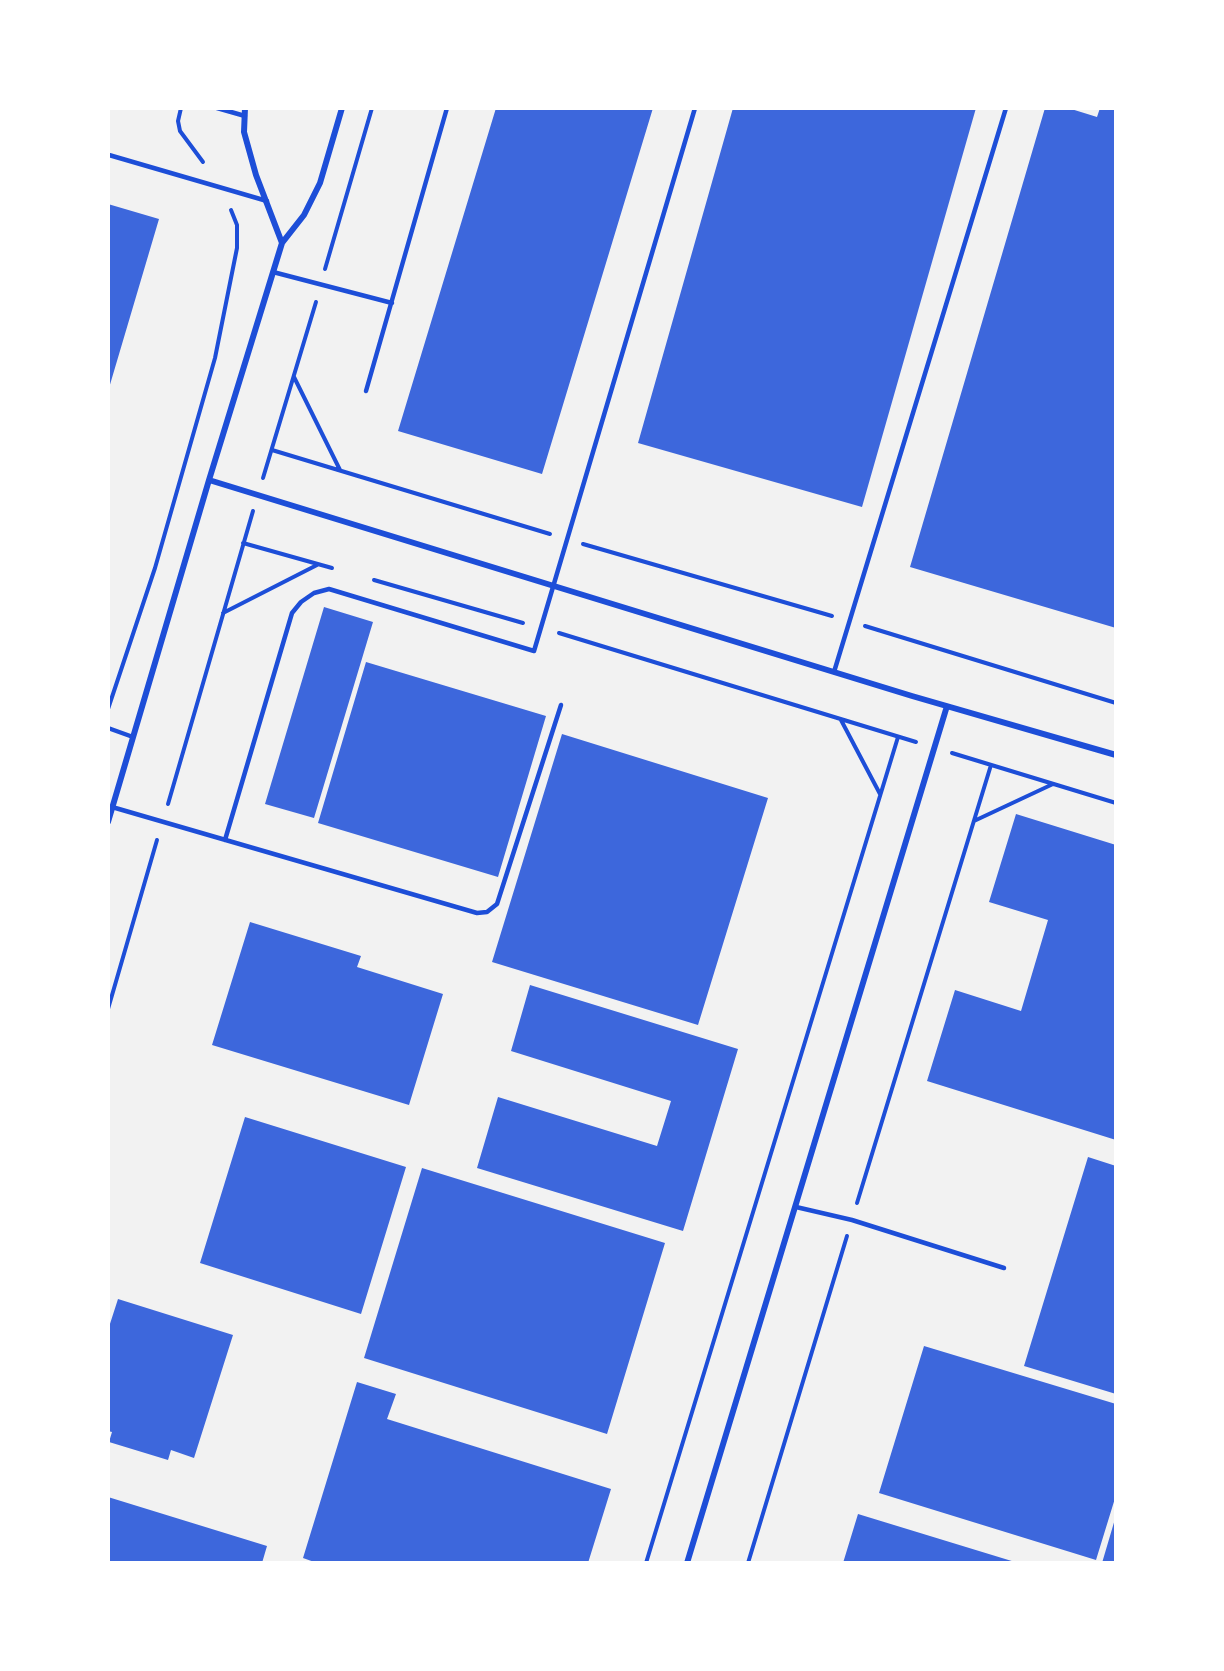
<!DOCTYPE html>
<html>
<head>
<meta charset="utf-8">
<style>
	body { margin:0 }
	#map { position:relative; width:1224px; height:1671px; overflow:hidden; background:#f2f2f2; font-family:"DejaVu Sans",sans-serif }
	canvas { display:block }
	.frame { position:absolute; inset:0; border:110px solid #fff; pointer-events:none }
</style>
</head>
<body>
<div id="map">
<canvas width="1224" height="1671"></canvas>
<div class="frame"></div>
</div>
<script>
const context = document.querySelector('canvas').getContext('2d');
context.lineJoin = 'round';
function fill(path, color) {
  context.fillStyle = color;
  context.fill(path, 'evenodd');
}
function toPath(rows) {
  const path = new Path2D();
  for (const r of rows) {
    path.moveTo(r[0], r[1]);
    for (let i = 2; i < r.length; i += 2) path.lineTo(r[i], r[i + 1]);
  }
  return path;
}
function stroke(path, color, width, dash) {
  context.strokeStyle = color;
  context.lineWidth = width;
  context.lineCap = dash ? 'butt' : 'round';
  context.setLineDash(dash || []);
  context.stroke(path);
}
fill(toPath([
	[496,108,653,108,542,474,398,431],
	[733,108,976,108,862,507,638,443],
	[1045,108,1068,108,1097,117,1100,108,1116,108,1116,628,910,567],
	[108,204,159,219,109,388,108,388],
	[324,607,373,622,314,818,265,804],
	[366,662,546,716,498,877,318,823],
	[562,734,768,798,698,1025,492,962],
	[1016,814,1116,845,1116,1140,927,1081,955,990,1021,1011,1048,920,989,902],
	[250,922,361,956,357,967,443,994,409,1105,212,1045],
	[530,985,738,1049,683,1231,477,1168,498,1097,657,1146,671,1101,511,1051],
	[245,1117,406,1167,361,1314,200,1263],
	[1088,1157,1116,1166,1116,1394,1024,1366],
	[422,1168,665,1243,607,1434,364,1358],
	[118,1299,233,1335,194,1458,171,1450,168,1460,109,1442,112,1432,108,1431,108,1330],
	[924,1346,1116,1404,1116,1495,1096,1560,879,1493],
	[357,1382,396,1394,387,1419,611,1489,588,1563,317,1563,303,1558],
	[108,1497,267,1546,262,1563,108,1563],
	[858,1514,1015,1562,1014,1563,843,1563],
	[1115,1519,1116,1563,1102,1563]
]), '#3d67dc');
stroke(toPath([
	[181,108,178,121,180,131,203,162],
	[325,269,372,108],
	[294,377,340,470],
	[272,450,550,534],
	[263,478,316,302],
	[243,543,332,568],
	[583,544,832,616],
	[374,580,523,623],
	[223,613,317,565],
	[865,626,1116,703],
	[559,633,916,742],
	[108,709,155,568,215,358,237,248,237,225,231,210],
	[841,720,880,794],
	[952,753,1116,803],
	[168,804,253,511],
	[974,821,1053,784],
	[108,1009,157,840],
	[857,1203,991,765],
	[646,1563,898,737],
	[748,1563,847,1236]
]), '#1d4ed8', 4);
stroke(toPath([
	[217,108,245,116],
	[109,155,267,201],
	[273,272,392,303],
	[366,391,447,108],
	[834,672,1006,108],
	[108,728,133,737],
	[112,807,477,913,487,912,497,904,561,705],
	[225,840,292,613,301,602,314,593,329,589,534,651,695,108],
	[796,1207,852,1220,1004,1268]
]), '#1d4ed8', 4.5);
stroke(toPath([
	[245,108,244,132,256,175,282,243],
	[209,480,912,696,1116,755],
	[108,822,209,480,282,243,304,215,320,183,342,108],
	[687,1563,947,706]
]), '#1d4ed8', 6);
</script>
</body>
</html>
